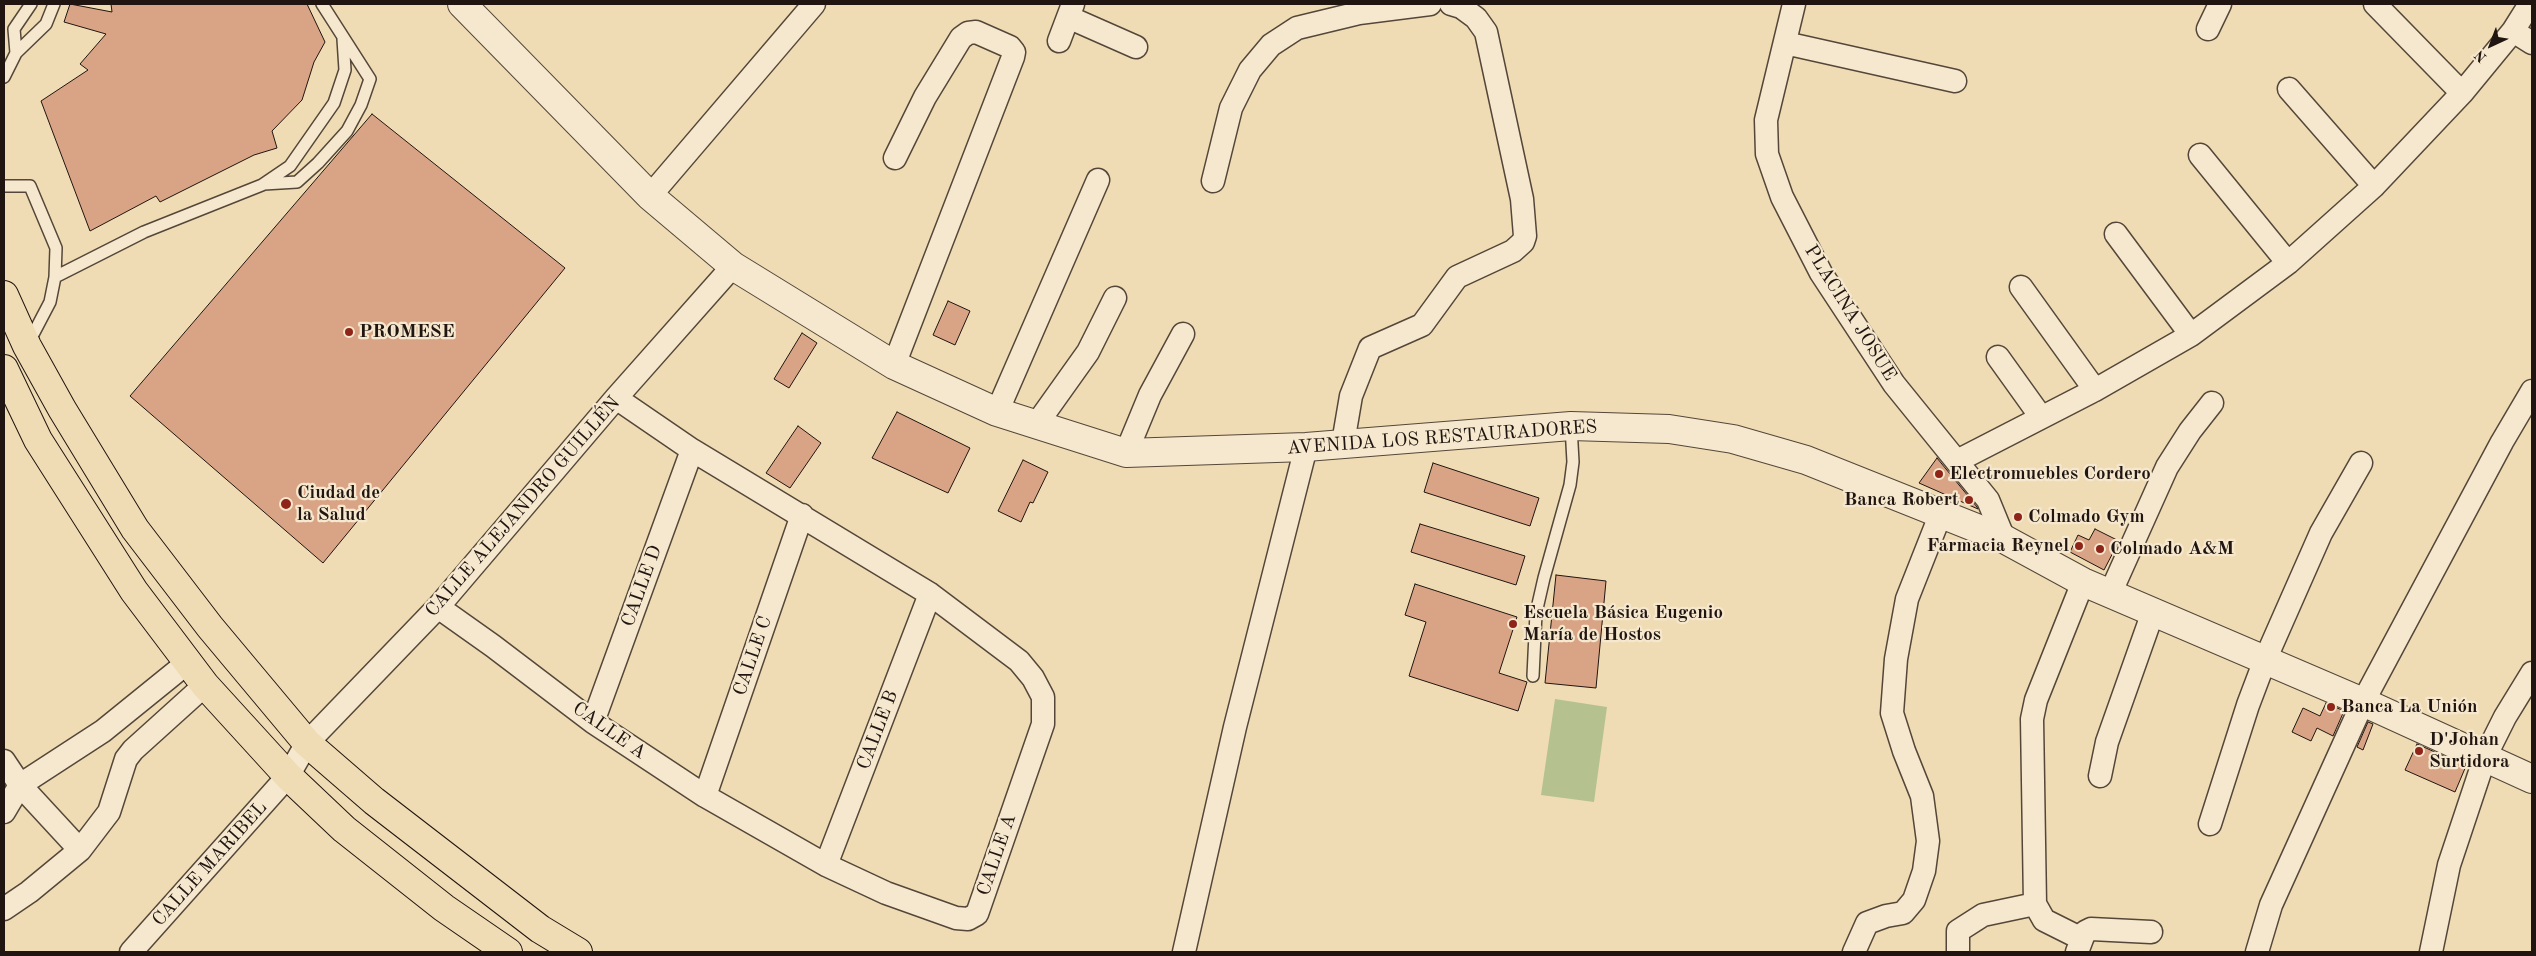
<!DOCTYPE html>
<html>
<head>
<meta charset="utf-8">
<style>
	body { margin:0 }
	#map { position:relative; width:2536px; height:956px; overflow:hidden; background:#f0dcb4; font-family:"Old Standard TT",serif }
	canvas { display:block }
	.frame { position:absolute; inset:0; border:5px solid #201510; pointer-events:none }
	.north { position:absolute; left:2466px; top:20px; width:50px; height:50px; -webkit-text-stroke:4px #f5e8ce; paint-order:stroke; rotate:223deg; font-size:14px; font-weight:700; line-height:20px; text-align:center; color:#201510 }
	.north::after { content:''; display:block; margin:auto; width:18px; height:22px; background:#201510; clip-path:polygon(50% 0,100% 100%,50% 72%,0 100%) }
</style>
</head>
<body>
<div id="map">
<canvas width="2536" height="956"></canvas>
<div class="frame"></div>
<div class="north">N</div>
</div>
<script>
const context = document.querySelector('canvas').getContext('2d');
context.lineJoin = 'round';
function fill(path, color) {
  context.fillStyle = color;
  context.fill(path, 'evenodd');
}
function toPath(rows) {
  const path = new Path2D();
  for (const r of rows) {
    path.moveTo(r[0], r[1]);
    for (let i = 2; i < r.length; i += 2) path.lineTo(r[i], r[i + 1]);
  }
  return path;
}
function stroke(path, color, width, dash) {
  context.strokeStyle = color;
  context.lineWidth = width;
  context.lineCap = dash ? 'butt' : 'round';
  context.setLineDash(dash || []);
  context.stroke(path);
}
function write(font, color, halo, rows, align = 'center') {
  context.font = font + ' "Old Standard TT",serif';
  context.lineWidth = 4.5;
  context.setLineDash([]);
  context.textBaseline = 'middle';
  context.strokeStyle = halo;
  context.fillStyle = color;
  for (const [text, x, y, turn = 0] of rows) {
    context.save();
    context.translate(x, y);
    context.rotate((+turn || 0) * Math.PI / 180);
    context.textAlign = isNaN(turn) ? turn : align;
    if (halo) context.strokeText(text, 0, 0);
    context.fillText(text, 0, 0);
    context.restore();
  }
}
fill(toPath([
	[1555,699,1607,707,1594,802,1541,795]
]), '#b5c290');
const building = toPath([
	[70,4,112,12,111,4,307,4,325,42,314,62,302,100,272,131,277,148,254,155,160,202,156,196,90,231,41,101,88,70,80,64,106,34,64,22,70,4],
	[372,114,565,268,323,563,130,396,372,114],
	[948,301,970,311,955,345,933,335,948,301],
	[802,333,817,343,789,388,774,379,802,333],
	[897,412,970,448,948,493,872,458,897,412],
	[798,426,821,443,790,488,766,473,798,426],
	[1937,458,1977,507,1978,509,1919,483,1937,458],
	[1023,460,1048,472,1033,503,1030,502,1021,522,998,511,1023,460],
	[1433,463,1539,498,1530,526,1424,492,1433,463],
	[1420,524,1525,556,1516,585,1411,552,1420,524],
	[2095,529,2119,541,2104,570,2070,552,2078,535,2089,540,2095,529],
	[1556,575,1606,581,1596,688,1545,683,1556,575],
	[1415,584,1517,617,1499,673,1527,682,1518,711,1409,676,1426,622,1405,615,1415,584],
	[2326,703,2344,711,2333,736,2317,728,2311,741,2292,732,2303,708,2320,716,2326,703],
	[2368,722,2373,724,2363,750,2357,747,2368,722],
	[2417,744,2466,766,2455,792,2405,770,2417,744]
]);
fill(building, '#d9a386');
stroke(building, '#201510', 1);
const service = toPath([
	[16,53,14,29,31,4],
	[4,77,16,53,46,24,54,4],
	[264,184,297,182,318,163,347,131,361,105,370,79,322,4],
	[4,186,30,186,56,248,55,277],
	[28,344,50,302,55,277,144,232,262,185,290,166,334,103,345,70,343,39],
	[1533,676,1536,613,1544,578,1570,485,1573,462,1571,426]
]);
const minor = toPath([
	[1794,4,1766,120,1767,154,1782,197,1821,273,1894,384,1988,500,2004,539],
	[2375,4,2462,93],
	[1068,17,1136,47],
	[2208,29,2220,4],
	[2513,31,2532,43],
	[1059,41,1073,4],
	[1785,43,1955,81],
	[2289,89,2374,186],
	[2200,155,2288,263],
	[1213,181,1231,108,1250,70,1271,45,1297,28,1359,13,1430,4],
	[650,196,814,4],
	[2116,234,2191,335],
	[2021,287,2095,390],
	[1998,357,2041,417],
	[894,365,1013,57,1014,52,1010,47,976,32,968,33,961,38,925,97,895,158],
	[997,412,1098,180],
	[1036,425,1088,352,1115,298],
	[1343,443,1351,396,1370,348,1422,325,1457,277,1513,251,1523,242,1525,236,1522,199,1486,32,1476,18,1461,7,1451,4],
	[1126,453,1150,395,1183,334],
	[1957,461,2095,390,2191,335,2288,263,2374,186,2462,93,2513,31,2530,4],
	[2110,594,2167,467,2190,431,2212,403],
	[438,607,493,646,593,722,705,796,826,865,886,893,956,918,968,919,977,914,1043,724,1043,697,1033,678,1019,661,930,594,692,450,616,398],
	[593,722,692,450],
	[4,761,20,785,80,850],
	[2100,776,2107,742,2153,612],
	[705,796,802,515],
	[4,812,20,785,103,731,187,663],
	[2210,824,2248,705,2265,660,2321,533,2361,463],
	[826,865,930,594],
	[4,909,29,892,80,850,109,812,126,759,133,750,205,685],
	[2082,939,2085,932,2091,929,2151,932],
	[131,952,288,776,307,743,438,607,616,398,733,266],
	[1184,952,1235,727,1306,447],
	[1854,952,1867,923,1886,916,1903,913,1914,900,1924,871,1928,841,1922,796,1904,751,1892,713,1896,659,1907,599,1941,513],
	[1958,952,1958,931,1983,915,2035,904],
	[2077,952,2082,939,2044,920,2035,904,2032,719,2036,700,2083,582],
	[2257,952,2271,905,2363,702,2502,442,2532,391],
	[2431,952,2449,865,2485,757,2505,717,2532,673]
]);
const tertiary = toPath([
	[462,4,650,196,733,266,894,365,997,412,1126,453,1306,447,1571,426,1669,429,1733,439,1806,460,2004,539,2083,582,2363,702,2532,779]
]);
const primary = toPath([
	[4,295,27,346,62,409,135,529,210,627,307,743,374,801,540,929,578,952],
	[4,369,38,440,134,591,205,685,288,776,344,829,444,908,508,952]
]);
stroke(service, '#544739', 14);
stroke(minor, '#544739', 25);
stroke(tertiary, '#544739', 30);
stroke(primary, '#201510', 30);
stroke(service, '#f5e8ce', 11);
stroke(minor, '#f5e8ce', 22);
stroke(tertiary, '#f5e8ce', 28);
stroke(primary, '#f0dcb4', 28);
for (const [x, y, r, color] of [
	[349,332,5,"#8f2418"],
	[1939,474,5,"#8f2418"],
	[1969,500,5,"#8f2418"],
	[286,504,6,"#8f2418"],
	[2018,517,5,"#8f2418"],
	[2079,546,5,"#8f2418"],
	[2100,549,5,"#8f2418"],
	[1513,624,5,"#8f2418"],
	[2331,707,5,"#8f2418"],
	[2419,751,5,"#8f2418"]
]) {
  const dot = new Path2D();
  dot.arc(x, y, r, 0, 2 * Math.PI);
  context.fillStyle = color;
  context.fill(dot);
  stroke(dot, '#f5e8ce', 2);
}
write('19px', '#201510', '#f5e8ce', [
	["PLACINA JOSUE",1850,313,58],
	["AVENIDA LOS RESTAURADORES",1442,438,-4],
	["CALLE ALEJANDRO GUILLÉN",523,507,-49],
	["CALLE D",642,586,-70],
	["CALLE C",753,656,-71],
	["CALLE B",878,730,-69],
	["CALLE A",609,731,35],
	["CALLE A",997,855,-71],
	["CALLE MARIBEL",210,864,-48]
]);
write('bold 19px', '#201510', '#f5e8ce', [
	["PROMESE",359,332],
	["Electromuebles Cordero",1949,474],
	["Ciudad de",297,493],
	["la Salud",297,515],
	["Banca Robert",1959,500,"right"],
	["Colmado Gym",2028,517],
	["Farmacia Reynel",2069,546,"right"],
	["Colmado A&M",2110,549],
	["Escuela Básica Eugenio",1523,613],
	["María de Hostos",1523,635],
	["Banca La Unión",2341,707],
	["D'Johan",2429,740],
	["Surtidora",2429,762]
], 'left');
</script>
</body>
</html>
